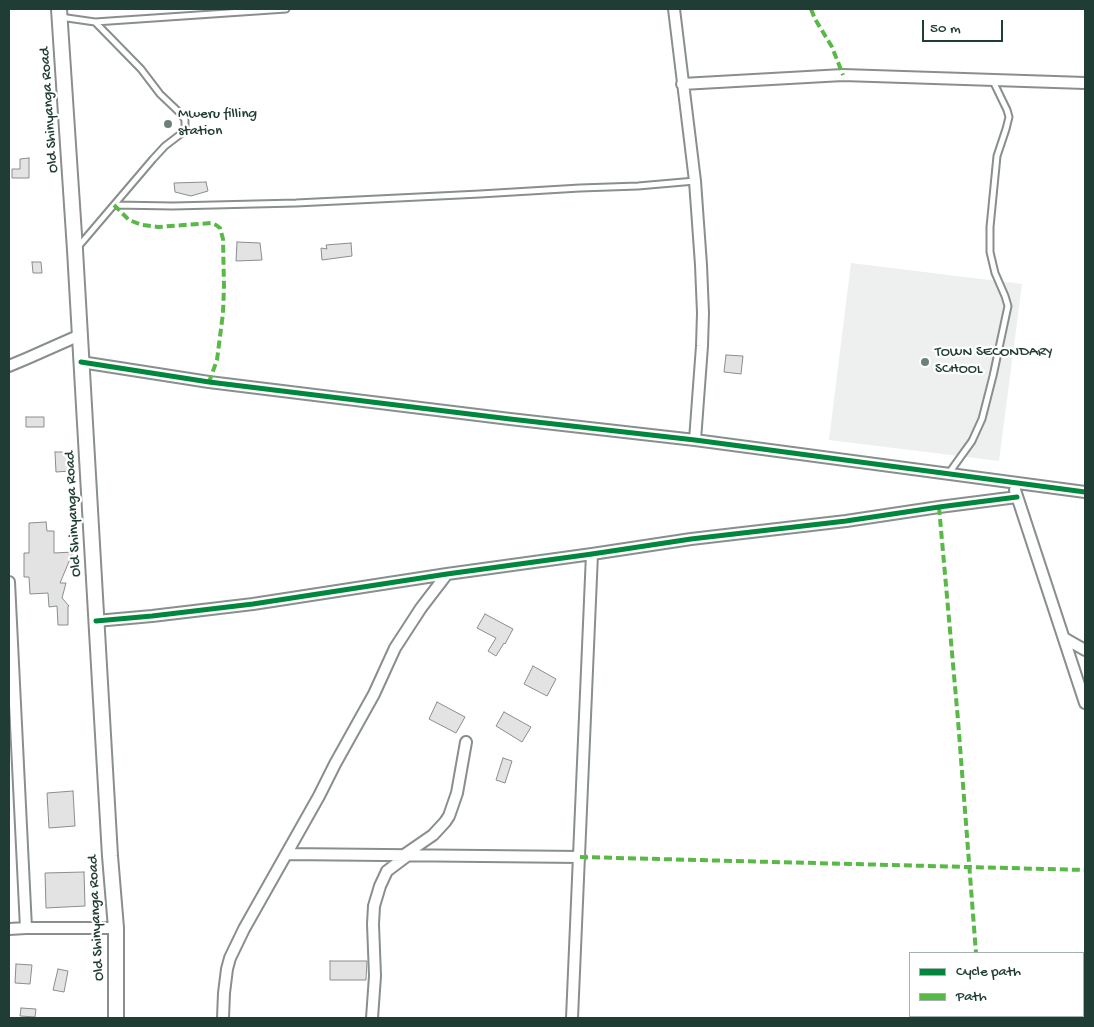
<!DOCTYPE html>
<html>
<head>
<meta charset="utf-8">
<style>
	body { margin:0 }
	#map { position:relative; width:1094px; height:1027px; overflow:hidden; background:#fff; font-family:"Gochi Hand",sans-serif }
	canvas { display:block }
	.frame { position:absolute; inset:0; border:10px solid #1f3d34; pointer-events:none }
	.legend { position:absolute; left:909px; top:952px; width:175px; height:65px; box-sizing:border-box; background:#fff; border:1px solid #a5b1ae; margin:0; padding:6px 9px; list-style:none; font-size:15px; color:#1f3d34 }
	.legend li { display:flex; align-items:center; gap:10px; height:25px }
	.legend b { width:25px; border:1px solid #a5b1ae }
	.scale { position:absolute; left:922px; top:20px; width:81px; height:22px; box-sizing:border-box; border:2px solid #1f3d34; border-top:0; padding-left:6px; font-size:15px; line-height:18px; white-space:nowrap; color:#1f3d34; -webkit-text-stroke:4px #fff; paint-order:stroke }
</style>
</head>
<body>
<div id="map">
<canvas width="1094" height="1027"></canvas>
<div class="frame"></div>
<ul class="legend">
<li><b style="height:6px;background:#00873e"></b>Cycle path</li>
<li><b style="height:6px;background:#58b947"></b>Path</li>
</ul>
<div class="scale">50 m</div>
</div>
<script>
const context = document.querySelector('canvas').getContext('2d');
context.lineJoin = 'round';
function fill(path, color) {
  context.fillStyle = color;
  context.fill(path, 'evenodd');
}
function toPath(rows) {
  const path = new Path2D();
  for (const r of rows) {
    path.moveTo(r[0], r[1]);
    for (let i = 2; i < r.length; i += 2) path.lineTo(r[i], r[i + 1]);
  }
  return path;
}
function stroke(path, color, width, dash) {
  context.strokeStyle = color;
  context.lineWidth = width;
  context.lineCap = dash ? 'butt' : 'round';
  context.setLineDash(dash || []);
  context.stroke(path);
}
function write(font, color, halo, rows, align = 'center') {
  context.font = font + ' "Gochi Hand",sans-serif';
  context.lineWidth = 4.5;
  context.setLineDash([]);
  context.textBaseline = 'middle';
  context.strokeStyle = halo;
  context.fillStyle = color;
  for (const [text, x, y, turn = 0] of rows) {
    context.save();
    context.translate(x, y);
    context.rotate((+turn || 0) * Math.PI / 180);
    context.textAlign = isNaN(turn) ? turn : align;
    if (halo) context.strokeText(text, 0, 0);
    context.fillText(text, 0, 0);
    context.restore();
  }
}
fill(toPath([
	[851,263,1022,284,999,461,829,440]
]), '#edf0ef');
const building = toPath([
	[29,158,29,178,12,178,12,169,20,169,20,159,29,158],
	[206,182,208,191,191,196,175,192,174,183,206,182],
	[237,242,260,243,262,260,236,261,237,242],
	[351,243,352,256,322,260,321,248,327,249,326,245,351,243],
	[32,262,41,262,42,273,33,273,32,262],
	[726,355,743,356,741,374,724,372,726,355],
	[26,417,44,417,44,427,26,427,26,417],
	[55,452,69,452,70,471,56,472,55,452],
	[46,522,47,531,54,531,54,553,73,552,60,583,66,583,62,598,69,606,68,606,68,625,58,625,57,606,49,607,48,593,30,594,29,577,24,577,24,553,29,553,29,523,46,522],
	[485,614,513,629,505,644,504,643,496,656,488,651,496,638,477,628,485,614],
	[533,666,556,679,547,696,524,684,533,666],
	[437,702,465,717,456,733,429,719,437,702],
	[504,712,531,727,522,742,496,726,504,712],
	[503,758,512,761,505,783,496,780,503,758],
	[73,791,75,826,49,828,47,793,73,791],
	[84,872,85,906,46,908,45,873,84,872],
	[330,961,367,961,366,980,330,980,330,961],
	[16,964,32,965,30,984,15,983,16,964],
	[58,969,68,971,64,992,53,990,58,969],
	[21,1008,36,1009,35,1017,20,1016,21,1008]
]);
fill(building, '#e2e3e2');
stroke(building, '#898f8d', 1);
const service = toPath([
	[60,17,95,22,286,9],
	[114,205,173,206,296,203,480,194,580,188,638,186,695,181],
	[78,247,153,159,165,146,182,133,185,127,185,120,180,113,160,94,141,69,95,22],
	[949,473,972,441,982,419,993,376,1008,306,1005,296,995,273,990,252,990,227,997,156,1006,129,1009,117,1007,110,993,81]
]);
const minor = toPath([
	[674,9,695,181,701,265,703,313,702,346,695,440],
	[682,84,843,75,1085,83],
	[81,362,209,382,510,419,695,440,1085,492],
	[9,366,28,358,80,335],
	[1015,490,1085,703],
	[9,582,26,928],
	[96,621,152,616,253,604,447,574,592,554,691,539,846,521,939,507,1017,497],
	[1064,638,1085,650],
	[287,854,580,857],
	[404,855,433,835,445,822,449,816,457,793,466,742],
	[9,929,26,928,116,928],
	[223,1018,224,993,227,969,230,958,244,929,319,796,335,764,374,694,395,648,421,608,447,574],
	[372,1018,375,976,373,924,374,906,380,886,387,871,407,856],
	[572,1018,592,554]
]);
const secondary = toPath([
	[59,9,75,250,110,856,116,928,116,1018]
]);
stroke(service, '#898f8d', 9);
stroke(minor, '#898f8d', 14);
stroke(secondary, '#898f8d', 18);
stroke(service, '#fff', 5);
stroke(minor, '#fff', 10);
stroke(secondary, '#fff', 14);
stroke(toPath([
	[811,9,815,19,832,47,843,75],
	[114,205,129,220,142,225,158,227,211,223,216,225,220,228,223,239,224,286,223,313,217,360,209,382],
	[939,507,958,720,976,953],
	[580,857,1085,870],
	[981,1016,981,1018]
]), '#58b947', 4, [8, 4]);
stroke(toPath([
	[81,362,209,382,510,419,695,440,1085,492],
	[96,621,152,616,253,604,447,574,592,554,691,539,846,521,939,507,1017,497]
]), '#00873e', 5);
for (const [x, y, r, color] of [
	[168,124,5,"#6d817b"],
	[925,362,5,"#6d817b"]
]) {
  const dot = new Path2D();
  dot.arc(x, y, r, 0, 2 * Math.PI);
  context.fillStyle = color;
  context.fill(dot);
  stroke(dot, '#fff', 2);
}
write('15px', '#1f3d34', '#fff', [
	["Old Shinyanga Road",50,110,-94],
	["Old Shinyanga Road",74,514,-93],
	["Old Shinyanga Road",97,918,-93]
]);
write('15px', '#1f3d34', '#fff', [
	["Mweru filling",178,115],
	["station",178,132],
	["TOWN SECONDARY",935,353],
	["SCHOOL",935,370]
], 'left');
</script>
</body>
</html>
